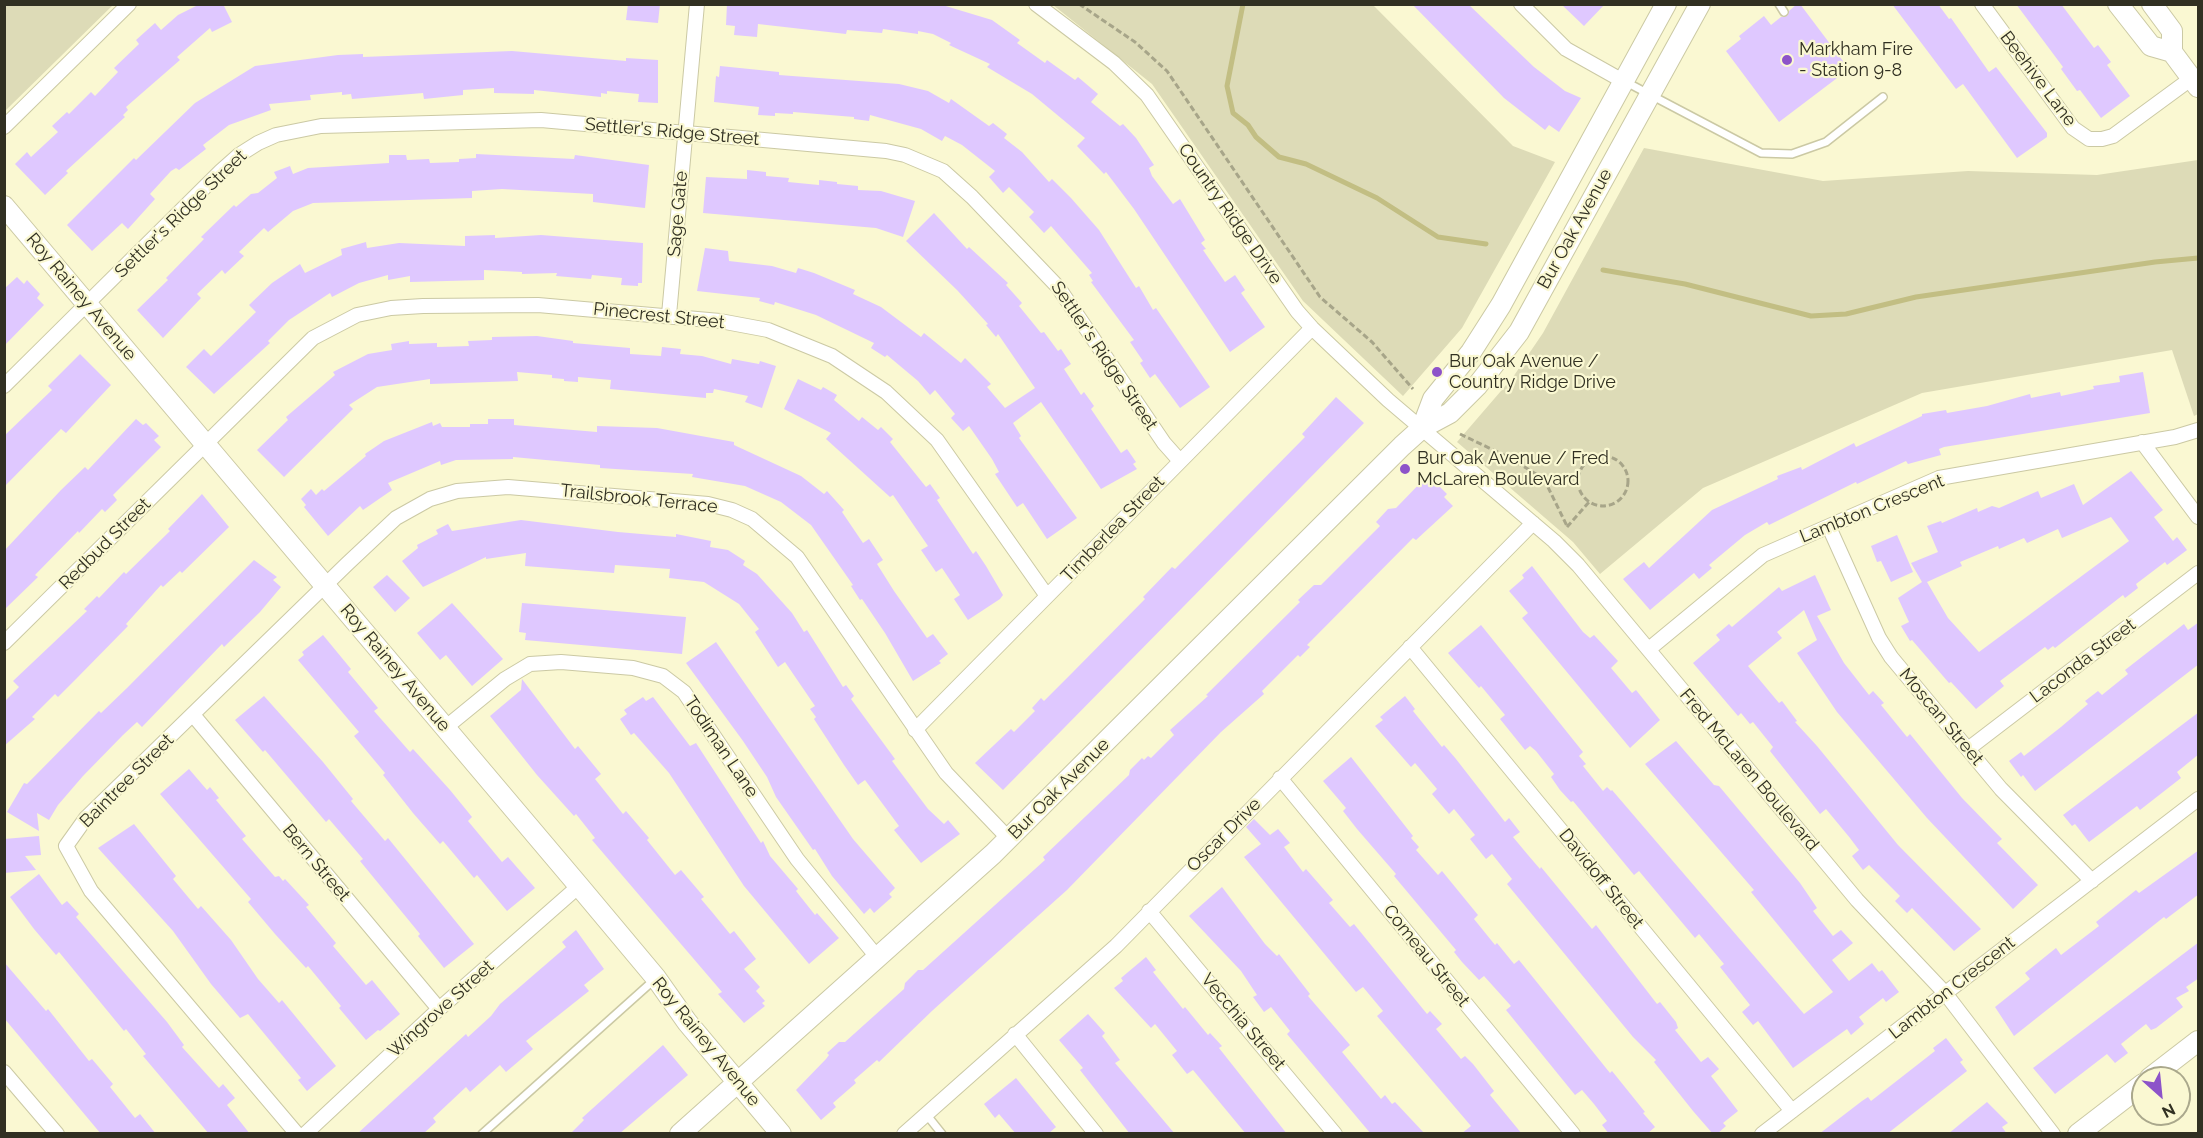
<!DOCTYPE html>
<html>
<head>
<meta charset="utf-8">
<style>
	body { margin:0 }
	#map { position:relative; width:2203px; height:1138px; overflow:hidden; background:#faf8d2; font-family:Raleway,sans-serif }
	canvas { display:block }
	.frame { position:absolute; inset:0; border:6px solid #313022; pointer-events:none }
	.north { position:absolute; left:2131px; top:1066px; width:60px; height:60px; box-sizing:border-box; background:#faf8d2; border:2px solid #aaa88c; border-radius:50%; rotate:153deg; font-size:16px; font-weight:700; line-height:24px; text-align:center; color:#313022 }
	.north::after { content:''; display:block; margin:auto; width:21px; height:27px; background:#8d53c9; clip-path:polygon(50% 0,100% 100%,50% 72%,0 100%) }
</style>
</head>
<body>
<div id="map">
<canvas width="2203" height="1138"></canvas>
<div class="frame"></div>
<div class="north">N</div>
</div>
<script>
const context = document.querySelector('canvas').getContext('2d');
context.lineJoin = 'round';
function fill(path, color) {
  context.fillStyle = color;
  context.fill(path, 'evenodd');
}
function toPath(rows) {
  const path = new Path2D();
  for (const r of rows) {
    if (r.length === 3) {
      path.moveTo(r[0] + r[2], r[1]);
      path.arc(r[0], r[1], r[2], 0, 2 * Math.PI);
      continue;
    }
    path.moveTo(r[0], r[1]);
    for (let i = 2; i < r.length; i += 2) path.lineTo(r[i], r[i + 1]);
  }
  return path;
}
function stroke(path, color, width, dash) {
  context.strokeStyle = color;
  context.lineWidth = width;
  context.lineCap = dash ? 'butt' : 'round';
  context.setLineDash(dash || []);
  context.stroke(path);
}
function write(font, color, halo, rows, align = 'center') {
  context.font = font + ' Raleway,sans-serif';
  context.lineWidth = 4.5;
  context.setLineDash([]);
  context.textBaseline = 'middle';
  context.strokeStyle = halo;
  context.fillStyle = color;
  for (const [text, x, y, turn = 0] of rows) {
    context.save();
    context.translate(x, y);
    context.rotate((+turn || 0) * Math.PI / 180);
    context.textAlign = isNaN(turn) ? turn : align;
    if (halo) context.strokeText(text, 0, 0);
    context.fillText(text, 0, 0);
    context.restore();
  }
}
fill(toPath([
	[5,4,113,4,113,5,5,111],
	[1053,5,1373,5,1513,146,1555,162,1462,328,1403,396,1303,301,1152,84],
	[1644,148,1823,181,1968,171,2097,175,2198,160,2198,414,2194,416,2172,350,1922,393,1703,488,1600,574,1573,542,1457,442,1513,377,1543,333]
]), '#dddbb7');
stroke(toPath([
	[1243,4,1227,86,1233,113,1248,125,1256,137,1279,157,1306,164,1377,198,1438,237,1486,244],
	[1603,270,1685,284,1811,316,1846,314,1916,297,2155,262,2198,258]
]), '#c2be83', 5);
fill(toPath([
	[200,4,223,4,232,22,212,32,210,28,177,57,180,60,126,107,128,110,123,115,125,117,66,171,68,173,45,195,15,164,27,152,31,157,58,132,52,126,67,112,69,114,91,92,95,96,118,72,114,68,139,44,136,40,155,23,161,30,178,15],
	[628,4,660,4,658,23,626,20],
	[727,4,939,4,992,20,1020,40,1017,43,1045,63,1047,60,1075,80,1078,77,1098,94,1091,102,1120,126,1123,124,1136,138,1154,165,1149,168,1152,176,1173,204,1180,199,1205,240,1201,243,1206,249,1203,250,1225,282,1235,275,1245,290,1241,293,1265,327,1230,352,1134,209,1106,172,1104,174,1077,146,1085,138,1032,94,987,67,990,64,949,45,951,43,933,34,918,31,918,34,883,29,882,33,847,30,846,34,758,24,757,37,734,35,735,26,726,25],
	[1412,4,1468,4,1534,67,1565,91,1581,98,1559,132,1549,125,1545,130,1504,98],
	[1561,4,1605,4,1584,26],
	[1797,4,1800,4,1849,69,1779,122,1726,51,1741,39,1739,36,1764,16,1771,25,1781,17,1787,16,1789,11],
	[1892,4,1938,4,1949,19,1951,18,1989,72,1996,67,2047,133,2047,137,2017,158,1963,84,1956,89],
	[2016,4,2061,4,2094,48,2098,45,2111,62,2107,65,2130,96,2101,118,2080,90,2077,91,2061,69,2063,67],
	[512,51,626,61,626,58,658,60,658,103,638,102,639,94,607,91,607,94,601,93,601,97,534,90,534,94,494,93,494,88,463,90,463,95,424,99,423,93,352,99,351,94,342,95,342,92,310,95,311,100,269,104,271,110,229,125,203,145,206,149,179,170,176,168,171,171,150,194,155,199,128,229,122,223,92,251,67,225,134,158,136,160,195,103,255,66,338,55,363,54,363,57],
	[720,66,779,72,779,75,899,84,928,91,949,103,951,99,989,126,993,123,1007,134,1004,138,1022,152,1049,182,1052,179,1071,198,1099,230,1136,288,1139,286,1153,310,1156,308,1210,387,1180,408,1155,374,1150,378,1140,363,1143,361,1130,342,1134,340,1091,282,1093,281,1089,275,1092,273,1051,226,1044,233,1029,217,1034,212,1009,187,1003,193,989,177,995,171,962,145,945,136,942,141,921,129,870,115,869,121,854,119,854,117,793,112,793,114,775,113,775,116,758,115,759,107,714,102,716,76,719,77],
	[476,154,574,159,575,155,649,165,645,208,593,202,593,194,502,189,472,191,472,198,313,203,293,211,268,232,264,228,239,252,244,256,225,274,222,270,197,294,201,298,163,338,137,310,168,280,166,278,204,239,201,237,234,205,236,207,251,194,258,193,277,178,274,172,290,166,293,174,308,168,389,163,389,155,406,155,407,160,429,159,430,163,459,162,459,159,476,158],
	[747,170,766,172,766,176,789,178,788,182,819,185,819,180,837,182,837,184,858,186,858,190,881,191,915,201,903,237,876,228,703,213,706,177,747,179],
	[934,213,967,249,969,247,1008,283,1006,285,1022,303,1019,306,1041,333,1044,332,1058,351,1061,349,1071,364,1064,369,1081,395,1084,392,1094,406,1091,409,1121,453,1127,449,1136,462,1133,464,1137,469,1101,489,1041,402,1013,423,1021,436,1019,438,1077,518,1047,539,1023,503,1017,507,995,474,999,472,992,459,969,426,963,431,951,418,955,414,935,390,930,395,918,381,887,355,885,357,871,348,874,343,816,315,775,302,774,305,759,301,760,298,697,291,705,248,728,251,729,261,772,266,796,273,798,268,814,273,855,290,853,294,881,307,921,337,924,333,961,363,965,358,991,384,987,387,1005,408,1035,388,998,334,996,337,986,325,988,324,957,290,906,241],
	[495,235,495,238,541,235,643,243,642,283,638,283,638,286,621,285,622,278,592,275,591,279,556,276,557,273,522,274,522,272,484,270,484,280,410,282,410,276,388,280,388,275,359,283,332,297,330,293,289,320,268,341,270,343,214,394,186,367,204,349,211,356,256,312,249,305,272,283,300,264,305,273,342,255,341,249,366,242,367,248,399,243,465,246,465,236],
	[17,277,24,284,27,280,40,294,37,298,44,305,4,346,4,289],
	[537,336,573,341,573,343,630,348,630,354,661,356,662,347,681,349,680,354,702,356,731,364,732,359,759,364,760,361,776,366,762,408,745,402,748,396,714,389,713,393,706,393,706,398,610,389,611,380,578,377,578,382,564,381,564,379,552,378,552,375,517,372,518,381,430,384,430,379,377,387,349,405,353,409,284,477,257,450,288,420,286,417,335,375,333,372,368,354,392,350,391,344,409,341,409,344,437,343,437,347,469,346,468,341,492,340,492,337],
	[80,354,111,385,66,433,61,429,4,487,4,436,52,390,48,386],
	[2143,372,2150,413,1944,447,1939,449,1941,455,1908,464,1906,461,1857,484,1856,482,1769,525,1767,522,1745,535,1709,565,1712,568,1699,579,1694,573,1650,610,1623,579,1644,562,1649,568,1712,510,1778,479,1777,476,1801,467,1802,470,1854,443,1856,447,1922,416,1922,414,1946,410,1947,413,1987,406,2030,394,2031,398,2060,392,2061,396,2094,389,2093,386,2120,382,2119,376],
	[798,379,821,390,823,387,837,395,834,400,859,421,862,417,878,430,881,427,893,439,890,442,926,487,930,484,940,498,937,500,973,554,976,551,986,566,1003,595,1000,599,968,620,954,599,960,595,942,568,936,572,921,550,928,546,893,495,890,497,826,439,831,433,784,409],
	[1336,397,1364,423,1003,790,975,763,1011,729,1014,732,1035,711,1032,708,1041,698,1044,701,1072,673,1145,599,1143,597,1172,567,1175,569,1305,437,1302,434],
	[136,419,143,425,146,423,159,436,154,440,161,447,113,495,117,500,105,512,102,509,79,533,78,531,35,575,38,577,4,610,4,551,61,490,85,467,88,470],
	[488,419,514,419,514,425,597,432,597,426,657,428,734,442,734,445,801,476,824,494,827,491,844,510,842,512,863,543,869,539,883,560,877,564,894,591,927,638,933,634,948,654,939,661,941,663,913,681,885,633,862,599,860,600,851,586,853,585,811,525,781,502,745,486,692,477,693,474,600,468,600,465,513,457,513,459,456,460,441,465,440,461,388,483,392,490,363,510,360,506,328,536,304,507,306,505,301,499,311,489,316,495,322,489,324,491,366,456,365,454,384,441,432,422,433,426,440,423,442,427,470,427,470,424,488,424],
	[2131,471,2163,510,2154,517,2173,541,2177,537,2187,550,2167,565,2165,562,2136,584,2138,588,2125,598,2123,595,2055,648,2053,646,2048,650,2045,647,2000,681,2004,686,1976,709,1951,682,1949,683,1912,640,1910,641,1901,626,1909,622,1898,598,1922,582,1911,563,1938,552,1927,526,1941,521,1942,523,1977,508,1978,512,1992,506,1999,508,2038,491,2041,498,2074,484,2083,505],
	[2111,517,2129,541,1979,652,1948,618,1927,582,1962,566,1960,562,1998,546,1999,549,2024,538,2027,543,2058,529,2062,538],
	[1428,475,1447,494,1444,497,1453,506,1416,540,1413,538,1307,645,1310,647,1300,657,1298,655,1262,691,1264,694,1221,732,1067,890,933,1010,879,1062,877,1060,854,1080,856,1083,833,1103,836,1107,821,1120,796,1090,826,1059,829,1055,827,1053,839,1042,845,1042,904,989,905,983,918,970,923,970,1045,860,1043,857,1129,775,1130,770,1142,758,1144,760,1148,756,1151,758,1174,735,1170,730,1208,696,1206,695,1300,602,1298,600,1314,585,1321,585,1380,526,1376,522,1388,509,1396,508],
	[202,494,229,527,182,573,180,571,163,587,161,585,126,624,128,626,76,679,58,697,55,694,32,717,35,719,4,746,5,701,19,687,13,681,87,611,84,609,97,596,99,598,124,572,126,574,170,531,168,529],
	[521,520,618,532,676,537,676,534,711,541,710,547,728,550,745,561,743,565,757,574,792,613,804,632,807,630,843,687,846,685,854,696,851,699,895,759,892,761,928,809,944,824,948,820,960,834,921,863,894,830,899,826,865,780,858,785,844,765,814,719,816,717,810,709,815,706,785,662,778,667,755,632,759,629,739,604,704,582,669,578,670,569,615,565,614,573,525,566,526,553,486,559,486,557,423,587,402,561,418,548,417,545,438,534,436,530,448,524,452,531],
	[1897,535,1913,572,1891,582,1881,561,1877,562,1871,546],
	[254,560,277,577,273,580,281,587,260,612,224,647,222,644,142,727,137,722,123,735,83,776,58,805,49,820,37,813,39,831,7,812,24,783,27,784,99,711,101,713,127,688],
	[1532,566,1583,632,1590,638,1594,635,1618,661,1611,668,1632,693,1636,690,1660,720,1630,748,1522,618,1528,613,1509,591,1524,578,1522,575],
	[387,575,410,598,395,612,373,587],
	[1815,575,1831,610,1817,616,1844,663,1869,695,1873,691,1884,703,1881,705,1907,737,1910,734,1962,798,2002,839,1997,843,2038,885,2013,909,1927,818,1837,712,1797,653,1817,640,1804,610,1777,632,1782,638,1748,666,1779,703,1782,701,1797,721,1795,722,1817,746,1898,845,1981,929,1954,951,1912,908,1907,913,1895,901,1900,896,1869,865,1863,870,1852,856,1859,850,1850,838,1826,809,1820,814,1770,751,1773,747,1753,722,1750,724,1741,713,1738,716,1693,663,1720,640,1716,635,1729,624,1732,627,1779,587,1782,591],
	[452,603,503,659,472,686,446,655,440,660,417,633],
	[522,603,686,617,682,654,525,640,526,633,519,632],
	[2199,622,2199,664,2035,791,2023,775,2021,777,2009,761,2021,752,2024,756,2061,727,2088,704,2085,701,2098,691,2102,695,2128,674,2125,670,2184,624,2188,630],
	[1481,625,1583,752,1579,756,1586,764,1583,766,1603,791,1607,787,1611,791,1612,790,1804,1014,1833,992,1751,892,1754,890,1645,764,1676,741,1714,785,1719,786,1800,883,1817,908,1813,911,1833,936,1841,930,1853,943,1832,960,1849,981,1872,963,1879,972,1882,970,1899,992,1886,1002,1883,998,1859,1017,1864,1024,1851,1035,1847,1029,1793,1068,1758,1021,1753,1025,1742,1012,1750,1005,1720,967,1724,964,1699,934,1695,938,1639,871,1634,875,1573,801,1571,802,1560,790,1551,777,1554,774,1536,751,1530,746,1525,750,1500,719,1505,715,1481,686,1479,688,1448,653],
	[323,635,351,669,348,672,378,708,374,711,410,752,413,749,450,790,472,817,468,821,502,862,508,857,535,888,507,911,477,875,474,878,443,841,440,844,413,813,383,775,385,773,354,736,359,732,298,660,304,655,302,652],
	[716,642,853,839,895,888,889,894,892,897,874,913,870,908,864,914,832,876,815,849,813,850,776,797,767,777,743,741,686,663],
	[522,679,575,749,578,746,601,774,595,779,623,814,626,811,649,838,647,840,675,875,681,870,704,897,701,899,712,912,730,934,734,931,756,959,744,969,760,987,756,991,765,1001,762,1003,765,1006,744,1023,718,994,722,992,592,840,595,838,576,814,574,816,537,775,490,716,521,690],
	[264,696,323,762,353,799,351,801,385,841,388,838,474,944,444,968,418,936,420,934,360,861,363,859,329,819,326,822,265,750,263,752,235,720],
	[1405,696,1415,709,1413,711,1442,747,1444,745,1456,759,1505,822,1509,818,1520,832,1513,837,1528,855,1540,869,1541,867,1592,929,1596,925,1657,1004,1660,1002,1676,1022,1678,1028,1675,1030,1701,1062,1708,1057,1719,1069,1711,1076,1738,1111,1723,1123,1726,1126,1717,1134,1713,1134,1693,1111,1654,1062,1656,1060,1633,1037,1507,884,1512,879,1492,854,1486,859,1470,839,1475,835,1454,809,1449,814,1432,794,1437,789,1415,763,1411,767,1375,726,1383,720,1380,717],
	[643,697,646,701,653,697,690,746,696,743,761,843,763,841,770,856,798,889,796,891,815,915,817,913,837,936,839,938,809,964,744,886,669,773,634,733,631,735,620,719,627,714,624,710],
	[2199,712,2199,754,2177,772,2181,778,2140,810,2137,806,2089,842,2075,824,2072,826,2063,815],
	[1351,757,1413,836,1411,838,1419,847,1416,850,1438,875,1442,871,1478,915,1474,919,1495,945,1497,943,1514,964,1519,960,1610,1073,1612,1071,1645,1112,1643,1113,1655,1127,1647,1134,1609,1134,1602,1125,1607,1121,1594,1104,1582,1090,1575,1095,1506,1010,1511,1006,1484,976,1479,980,1462,962,1454,952,1456,950,1394,876,1396,874,1357,829,1343,811,1346,808,1323,781],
	[189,769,207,790,210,787,219,798,216,800,246,836,242,839,275,877,279,876,283,881,285,879,309,905,306,907,336,943,333,946,366,985,372,980,400,1014,380,1031,378,1030,366,1040,339,1008,341,1006,308,966,306,968,275,934,248,902,251,899,160,794],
	[1254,819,1270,835,1278,829,1290,843,1284,847,1303,872,1306,869,1333,900,1329,903,1350,927,1354,924,1427,1014,1430,1011,1442,1024,1436,1029,1461,1059,1465,1056,1473,1064,1494,1091,1490,1095,1522,1134,1461,1134,1471,1126,1377,1016,1383,1011,1363,987,1356,992,1244,857,1261,844,1246,827],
	[134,824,176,876,173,879,198,909,201,906,231,940,258,979,279,1003,282,1000,336,1066,307,1091,298,1080,301,1078,248,1014,240,1018,211,984,173,931,98,848],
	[39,836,41,855,25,856,36,870,4,873,4,839],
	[2199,850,2199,894,2166,919,2164,917,2014,1036,1995,1007,2030,979,2025,973,2056,948,2061,955,2099,926,2096,922,2136,890,2139,893],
	[39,874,62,905,67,901,79,914,76,917,167,1022,184,1045,182,1047,219,1088,223,1084,235,1098,227,1105,250,1134,209,1134,143,1056,146,1054,126,1029,124,1031,59,952,56,955,34,929,10,897],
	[1222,887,1265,944,1277,956,1279,954,1310,994,1308,996,1350,1045,1342,1052,1381,1099,1385,1095,1392,1104,1395,1102,1425,1134,1371,1134,1287,1034,1290,1031,1271,1007,1264,1012,1253,997,1257,995,1241,971,1189,916],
	[576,930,604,969,584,985,589,991,526,1041,533,1049,506,1072,500,1065,470,1092,466,1087,433,1118,436,1122,423,1134,357,1134,466,1034,468,1037,491,1016,500,1004,566,947,562,942],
	[2199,942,2199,978,2186,987,2189,991,2176,998,2183,1007,2156,1028,2151,1030,2146,1024,2121,1044,2128,1053,2115,1063,2107,1054,2055,1094,2033,1068],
	[1146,957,1156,970,1153,972,1183,1009,1185,1007,1208,1035,1210,1033,1222,1046,1219,1048,1287,1134,1246,1134,1193,1070,1187,1074,1172,1055,1177,1051,1155,1024,1151,1028,1114,988,1123,981,1121,978],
	[4,962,46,1011,48,1009,89,1061,92,1059,113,1084,110,1087,135,1118,140,1114,156,1134,101,1134,4,1018],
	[1088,1014,1105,1033,1102,1036,1120,1060,1115,1063,1175,1134,1130,1134,1080,1070,1083,1068,1059,1040],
	[1946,1038,1963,1060,1960,1062,1967,1071,1901,1123,1887,1134,1819,1134,1862,1101,1868,1097,1871,1101,1935,1051,1933,1048],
	[663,1045,688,1075,619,1134,570,1134,584,1120,582,1118],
	[1016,1078,1056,1127,1048,1134,1016,1134,999,1114,995,1118,984,1104],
	[1987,1102,2008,1123,2002,1127,2007,1134,1948,1134]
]), '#dfc8ff');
const lane = toPath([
	[1779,4,1784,12],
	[1626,82,1761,153,1792,154,1826,142,1883,97],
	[926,1114,942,1134],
	[482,1134,654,980]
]);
const street = toPath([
	[1036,4,1114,63,1147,95,1297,311,1312,328,1388,400,1554,541,1578,565,1857,900,1945,993,2053,1134],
	[1521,4,1566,49,1623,81],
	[1982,4,2073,128,2089,139,2102,139,2113,136,2192,78],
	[4,127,129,4],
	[669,315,697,4],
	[4,386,221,171,239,155,258,143,276,135,321,126,541,120,886,151,905,155,943,171,972,197,1058,287,1164,443,1180,461],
	[2142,442,2198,517],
	[1829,527,1879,638,1891,657,2001,789,2092,881],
	[4,643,313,338,357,315,391,308,423,306,538,305,720,321,768,330,832,356,886,392,937,440,1047,596],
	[1410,647,1792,1111],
	[1649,649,1763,555,1939,478,2175,437,2198,430],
	[194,716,439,1009],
	[445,728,505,679,530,664,561,662,633,668,663,676,684,692,797,859,877,957],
	[915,730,1312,328],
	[1968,749,2198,573],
	[1280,778,1573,1134],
	[1149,911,1335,1134],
	[1015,1034,1096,1134],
	[4,1072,57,1134],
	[297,1134,91,891,66,846,86,818,347,564,396,518,430,499,457,491,508,487,708,504,732,510,752,519,797,557,946,773,1009,839],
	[305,1134,439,1009,579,886],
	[904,1134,1116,946,1533,523],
	[1762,1134,2198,799]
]);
const secondary = toPath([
	[2118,4,2151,46,2172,52,2198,87],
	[2152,4,2172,31,2172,52],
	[4,206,579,886,656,978,687,1022,781,1134],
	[1422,428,1433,399,1471,352,1501,305,1666,4],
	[2150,1078,2198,1041],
	[680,1134,993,854,1402,446,1422,428,1450,413,1477,386,1519,332,1700,4],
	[2078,1134,2143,1084]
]);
stroke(lane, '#cbc9a4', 10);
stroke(street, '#cbc9a4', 16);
stroke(secondary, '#cbc9a4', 22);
stroke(toPath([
	[1079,4,1135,42,1167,71,1320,297,1372,342,1413,389],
	[1460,434,1510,458,1544,479,1578,476],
	[1603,481,25],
	[1544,479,1567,526],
	[1567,527,1589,502]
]), '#a7a589', 3, [6, 3]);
stroke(lane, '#fff', 7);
stroke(street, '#fff', 14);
stroke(secondary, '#fff', 20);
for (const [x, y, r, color] of [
	[1787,60,6,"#8d53c9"],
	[1437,372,6,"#8d53c9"],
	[1405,469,6,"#8d53c9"]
]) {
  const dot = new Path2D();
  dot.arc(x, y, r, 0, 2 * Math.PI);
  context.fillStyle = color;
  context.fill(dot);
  stroke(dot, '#faf8d2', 2);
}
write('18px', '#313022', '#faf8d2', [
	["Markham Fire",1799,50],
	["- Station 9-8",1799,71],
	["Bur Oak Avenue /",1449,362],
	["Country Ridge Drive",1449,383],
	["Bur Oak Avenue / Fred",1417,459],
	["McLaren Boulevard",1417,480]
], 'left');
write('18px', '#313022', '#faf8d2', [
	["Beehive Lane",2038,79,53],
	["Settler's Ridge Street",672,132,5],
	["Settler's Ridge Street",181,214,-44],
	["Sage Gate",678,214,-85],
	["Country Ridge Drive",1230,214,55],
	["Bur Oak Avenue",1575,229,-61],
	["Roy Rainey Avenue",81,297,50],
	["Pinecrest Street",659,316,6],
	["Settler's Ridge Street",1104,356,56],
	["Trailsbrook Terrace",639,499,6],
	["Lambton Crescent",1872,509,-22],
	["Timberlea Street",1113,529,-46],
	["Redbud Street",105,544,-45],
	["Laconda Street",2083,661,-37],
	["Roy Rainey Avenue",395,668,50],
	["Moscan Street",1941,717,50],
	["Todiman Lane",721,747,56],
	["Fred McLaren Boulevard",1749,770,50],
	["Baintree Street",127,781,-45],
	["Bur Oak Avenue",1059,789,-45],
	["Oscar Drive",1224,835,-45],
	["Bern Street",316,863,50],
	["Davidoff Street",1601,879,51],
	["Comeau Street",1426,956,51],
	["Lambton Crescent",1952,988,-38],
	["Wingrove Street",441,1009,-42],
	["Vecchia Street",1243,1022,50],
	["Roy Rainey Avenue",706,1042,51]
]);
</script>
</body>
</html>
